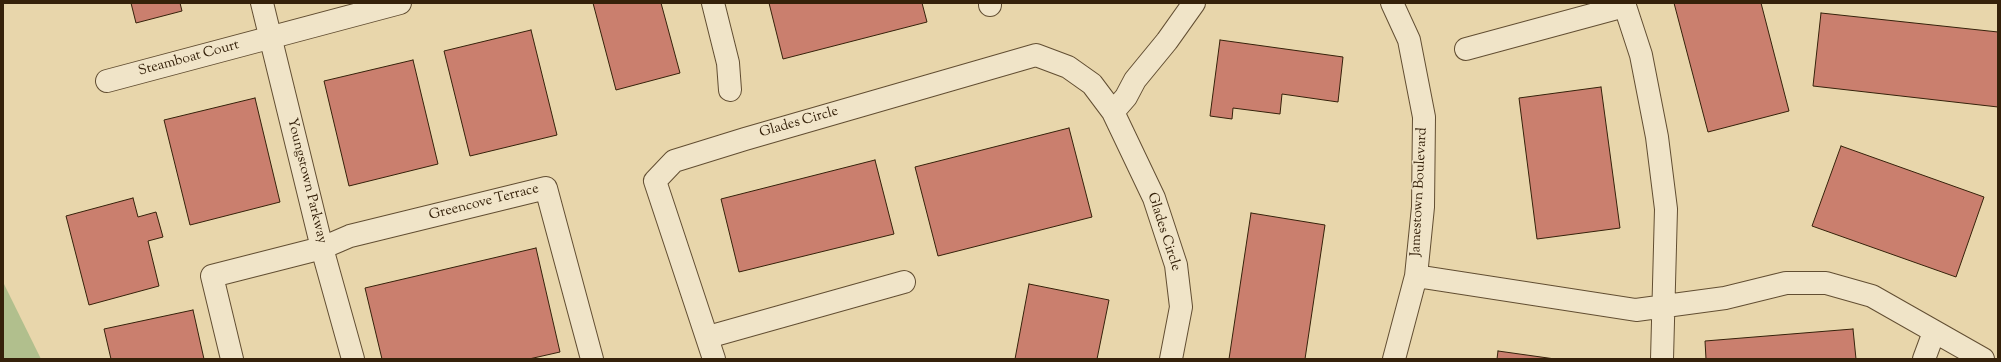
<!DOCTYPE html>
<html>
<head>
<meta charset="utf-8">
<style>
	body { margin:0 }
	#map { position:relative; width:2001px; height:362px; overflow:hidden; background:#e8d6ab; font-family:"Sorts Mill Goudy",serif }
	canvas { display:block }
	.frame { position:absolute; inset:0; border:4px solid #35210a; pointer-events:none }
</style>
</head>
<body>
<div id="map">
<canvas width="2001" height="362"></canvas>
<div class="frame"></div>
</div>
<script>
const context = document.querySelector('canvas').getContext('2d');
context.lineJoin = 'round';
function fill(path, color) {
  context.fillStyle = color;
  context.fill(path, 'evenodd');
}
function toPath(rows) {
  const path = new Path2D();
  for (const r of rows) {
    path.moveTo(r[0], r[1]);
    for (let i = 2; i < r.length; i += 2) path.lineTo(r[i], r[i + 1]);
  }
  return path;
}
function stroke(path, color, width, dash) {
  context.strokeStyle = color;
  context.lineWidth = width;
  context.lineCap = dash ? 'butt' : 'round';
  context.setLineDash(dash || []);
  context.stroke(path);
}
function write(font, color, halo, rows, align = 'center') {
  context.font = font + ' "Sorts Mill Goudy",serif';
  context.lineWidth = 3;
  context.setLineDash([]);
  context.textBaseline = 'middle';
  context.strokeStyle = halo;
  context.fillStyle = color;
  for (const [text, x, y, turn = 0] of rows) {
    context.save();
    context.translate(x, y);
    context.rotate((+turn || 0) * Math.PI / 180);
    context.textAlign = isNaN(turn) ? turn : align;
    if (halo) context.strokeText(text, 0, 0);
    context.fillText(text, 0, 0);
    context.restore();
  }
}
fill(toPath([
	[3,282,41,359,3,359]
]), '#b1bf8d');
const building = toPath([
	[131,3,180,3,182,11,136,23,131,3],
	[593,3,661,3,680,73,616,90,593,3],
	[769,3,922,3,927,22,783,59,769,3],
	[1674,3,1761,3,1789,111,1708,132,1674,3],
	[1821,13,1998,32,1998,107,1813,86,1821,13],
	[531,30,557,135,470,156,444,51,531,30],
	[1220,40,1343,57,1338,102,1282,94,1280,114,1233,108,1232,119,1210,116,1220,40],
	[413,60,438,164,349,186,324,81,413,60],
	[1601,87,1620,228,1537,239,1519,98,1601,87],
	[255,98,280,202,190,225,164,120,255,98],
	[1069,128,1092,217,938,256,915,167,1069,128],
	[1841,146,1984,197,1956,277,1812,226,1841,146],
	[875,160,894,234,739,272,721,199,875,160],
	[133,198,138,217,156,212,163,237,148,241,159,286,89,305,66,216,133,198],
	[1251,213,1325,225,1305,359,1229,359,1251,213],
	[536,248,560,352,529,359,382,359,365,288,536,248],
	[1029,284,1109,300,1097,359,1015,359,1029,284],
	[193,310,204,359,111,359,104,329,193,310],
	[1853,329,1856,359,1706,359,1705,341,1853,329],
	[1498,351,1555,359,1497,359,1498,351]
]);
fill(building, '#ca7f6e');
stroke(building, '#35210a', 1);
const minor = toPath([
	[262,3,322,248,353,359],
	[713,3,728,63,730,90],
	[990,3,990,5],
	[1392,3,1409,40,1424,117,1423,207,1416,276,1394,359],
	[1624,3,1641,55,1657,137,1666,209,1662,359],
	[1466,49,1625,6],
	[107,81,400,3],
	[1113,112,1126,97,1135,80,1167,41,1194,3],
	[1416,276,1636,310,1725,298,1786,283,1826,283,1872,296,1983,359],
	[708,337,904,282],
	[232,359,212,276,322,248,350,236,546,188,592,359],
	[714,359,655,181,674,161,745,139,1036,55,1068,67,1092,84,1113,112,1154,198,1176,265,1181,307,1171,359],
	[1924,359,1934,332]
]);
stroke(minor, '#624e32', 24);
stroke(minor, '#f0e4c8', 22);
write('14px', '#35210a', '#f0e4c8', [
	["Steamboat Court",189,59,-15],
	["Glades Circle",799,123,-16],
	["Youngstown Parkway",306,181,76],
	["Jamestown Boulevard",1420,192,-87],
	["Greencove Terrace",484,203,-14],
	["Glades Circle",1163,232,72]
]);
</script>
</body>
</html>
